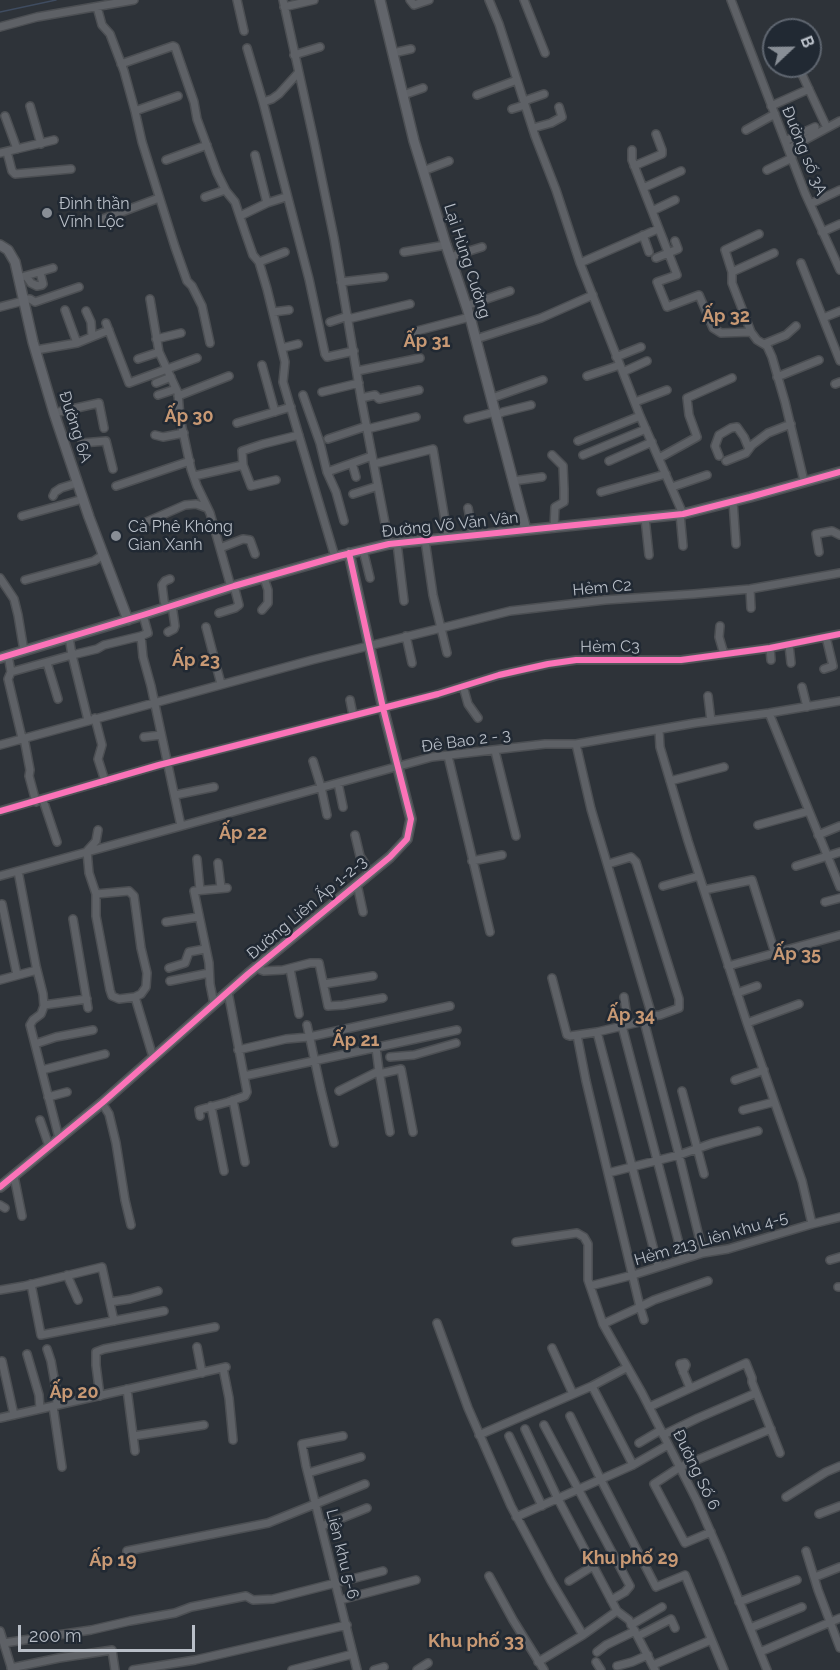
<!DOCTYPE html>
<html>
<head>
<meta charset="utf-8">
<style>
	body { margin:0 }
	#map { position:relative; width:840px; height:1670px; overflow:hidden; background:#2e3339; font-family:Raleway,sans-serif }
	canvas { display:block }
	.north { position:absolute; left:762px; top:18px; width:60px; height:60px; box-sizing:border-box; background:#212933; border:2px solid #5e656f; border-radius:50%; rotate:68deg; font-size:16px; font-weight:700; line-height:24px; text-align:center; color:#b9bfc8 }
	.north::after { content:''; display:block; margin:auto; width:21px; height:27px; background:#888e96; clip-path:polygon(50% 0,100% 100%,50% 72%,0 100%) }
	.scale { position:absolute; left:18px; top:1625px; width:177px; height:27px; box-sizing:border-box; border:3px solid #b9bfc8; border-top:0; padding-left:8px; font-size:18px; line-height:21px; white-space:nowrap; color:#b9bfc8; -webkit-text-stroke:4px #212933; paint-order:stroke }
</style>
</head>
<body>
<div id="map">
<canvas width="840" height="1670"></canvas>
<div class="north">B</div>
<div class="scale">200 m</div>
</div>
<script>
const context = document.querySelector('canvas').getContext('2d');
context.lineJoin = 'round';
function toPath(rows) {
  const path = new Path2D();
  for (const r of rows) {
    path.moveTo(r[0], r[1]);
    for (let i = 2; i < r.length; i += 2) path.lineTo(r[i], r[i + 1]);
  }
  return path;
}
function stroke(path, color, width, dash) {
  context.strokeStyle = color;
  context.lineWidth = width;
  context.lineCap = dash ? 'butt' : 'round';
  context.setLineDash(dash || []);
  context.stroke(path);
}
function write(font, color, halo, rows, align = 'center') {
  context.font = font + ' Raleway,sans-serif';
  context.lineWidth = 5;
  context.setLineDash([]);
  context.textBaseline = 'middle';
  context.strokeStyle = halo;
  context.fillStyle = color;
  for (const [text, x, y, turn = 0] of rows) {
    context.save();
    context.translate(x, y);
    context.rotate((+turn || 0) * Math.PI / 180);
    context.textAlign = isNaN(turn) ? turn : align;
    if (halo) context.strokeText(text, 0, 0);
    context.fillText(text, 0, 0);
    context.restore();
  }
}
stroke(toPath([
	[0,12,56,0]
]), '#3f4c60', 1.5);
const street = toPath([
	[237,0,244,31],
	[283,0,314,141,334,238,361,398,389,544],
	[410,0,414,5,429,0],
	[489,0,499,24,535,136,556,190,580,263,640,416,683,514],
	[524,0,545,53],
	[731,0,805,193,840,270],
	[97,7,102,25,110,34,124,71,135,111],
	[284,7,314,0],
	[0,27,37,17,134,0],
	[247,48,263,102,272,99,279,94,298,73],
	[393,53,411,49],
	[294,55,320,47],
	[121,64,173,46,175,47,194,102,197,119,217,173,226,191,235,202,245,232,253,255,259,262,267,289,285,362,283,382,335,557],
	[799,68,827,128],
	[403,95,423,88],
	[477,95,517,80],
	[178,96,135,111,142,142,175,247,187,281,192,286,202,306,210,343],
	[524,101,544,94],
	[263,102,309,279,325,354,327,357,354,351],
	[30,106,41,144],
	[771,106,809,89],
	[512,109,525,105],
	[5,116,17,149],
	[533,128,551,123,562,117,559,107],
	[746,130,775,114],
	[785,141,815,127],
	[788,149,840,121],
	[632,150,632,160,677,275,657,282,667,307,699,295,713,328,721,333,751,332,757,340,767,346,772,357,785,402,804,481],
	[7,152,12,171,15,174,71,169],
	[0,153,54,140],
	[166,160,207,145],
	[634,166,662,154,662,150,656,134],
	[767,170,792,158],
	[423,171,449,161],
	[643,188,681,171],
	[205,197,225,190],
	[267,203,286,197],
	[810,204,840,190],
	[652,211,675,200],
	[240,216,267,203,255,155],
	[103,219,159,198],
	[822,232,840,224],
	[643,235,649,252],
	[404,252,446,245],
	[450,257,482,247],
	[656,258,678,249,675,241],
	[259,262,285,252],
	[580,263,658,229],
	[801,263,840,361],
	[732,272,725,250,759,234],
	[26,276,31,283,37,286,42,285,43,284,40,272],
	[18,278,53,268],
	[341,282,384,277],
	[23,299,30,299,35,302,79,287],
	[150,299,159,352,178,393,180,418,191,469,197,486,210,513,231,587],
	[466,306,510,291],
	[0,307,23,301],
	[65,310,77,343],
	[86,311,91,322,92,336],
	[273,312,289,310],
	[823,318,840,311],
	[348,319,410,304],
	[330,322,348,316],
	[106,323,129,383,197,358],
	[413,332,470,317],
	[751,332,732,283,732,272,774,253],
	[156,339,181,333],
	[476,339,541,318,593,295],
	[764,344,786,335,796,326],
	[282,348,298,344],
	[36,350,77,343,109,330],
	[616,357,641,347],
	[138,359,159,352],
	[262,365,275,412],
	[357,371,420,358],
	[623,372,647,361],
	[587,376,620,365],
	[777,377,819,360],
	[156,383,171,377],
	[835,384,840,382],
	[322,392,359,383],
	[158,395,176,389],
	[303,395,320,443,327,472,336,492,344,521],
	[178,396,229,376],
	[361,398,375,395,379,399,419,390],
	[492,398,543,380],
	[635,402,667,390],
	[54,413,99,403,104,428],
	[496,415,503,412,531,405],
	[468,419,495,412],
	[237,423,291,407],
	[367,429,416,417],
	[155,435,163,437,184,433],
	[328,439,367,426],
	[578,441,640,416],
	[82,443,106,441,113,469],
	[552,455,563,466,564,489,564,502,555,507,554,528],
	[583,455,646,429],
	[719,456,715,446,719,435,731,428,737,427,744,437,749,449],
	[659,458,697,437,689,415,687,398,732,378],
	[609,461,652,442],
	[726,461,746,453,752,445,768,433,791,424],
	[352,463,356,477],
	[374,464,433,449,448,538],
	[327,472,372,456],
	[194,476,243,465],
	[276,480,251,486,243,465,242,451,263,444,299,435],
	[513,481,542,477],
	[116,486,190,461],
	[672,487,707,475],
	[601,492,666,474],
	[353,494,378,486],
	[53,496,55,492,61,488,77,483],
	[733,501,736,544],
	[468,508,473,535],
	[680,514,683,546],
	[22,516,83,499],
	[645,518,649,555],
	[144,523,185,505,196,504,207,508],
	[425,540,433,595,447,653],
	[397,543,404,601],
	[220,548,243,539,250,540,255,554],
	[363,550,370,578],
	[819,552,816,534,832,531,840,535],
	[0,578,14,599,18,615,24,651],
	[25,580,94,561,103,555],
	[750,589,751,608],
	[166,607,164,601,162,585,165,581,170,579],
	[262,610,268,603,268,590,264,578],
	[219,613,235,608,239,605,234,586],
	[143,615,148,633,141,636,143,657,151,686,181,826],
	[720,626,719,637,724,654],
	[206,627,221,684],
	[168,632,174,629,175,626,172,605],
	[406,636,412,663],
	[69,637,72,655,97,649,104,645,141,636],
	[789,645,791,663],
	[770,648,771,660],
	[8,655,11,672,8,679,22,738],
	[47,663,58,699],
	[824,669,833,666,826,637],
	[11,672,72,655,88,720],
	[463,686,468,704,478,718],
	[802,687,807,707],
	[708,696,711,721],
	[350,700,353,715],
	[769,713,840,887],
	[95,718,102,745,98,759,105,781],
	[659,730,660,747,688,841,747,1023,802,1181,812,1224],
	[144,737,161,735],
	[24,738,30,770,29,776,36,802],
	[0,745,312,660,510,611,605,600,694,594,750,589,840,573],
	[495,751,516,836],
	[448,756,490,932],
	[313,761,321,787,327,815],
	[670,781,724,767],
	[338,783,343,807],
	[175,795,214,787],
	[43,800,57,842],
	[0,811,159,765,438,694,499,675,548,664,576,660,681,660,770,648,840,634],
	[758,825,809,811],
	[355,835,360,856,364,862,369,875],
	[818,835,840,826],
	[197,859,200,890],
	[472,861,502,855],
	[218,863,221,888],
	[608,864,631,857,636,862,679,999,679,1008,660,1015,652,1016],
	[796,866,840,852],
	[18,871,36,966,43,994,44,1006,41,1014,33,1020,30,1025,59,1138],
	[0,876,432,757,545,744,576,744,695,723,769,713,840,701],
	[357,884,363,912],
	[663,886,699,876],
	[704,890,752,880,775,953],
	[96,894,129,891,134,896,141,948,147,973,146,987,141,994,135,997,119,999,112,996,110,990,96,916,96,894,89,873,87,851,96,841,98,830],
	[825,902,840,898],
	[2,904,17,975],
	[73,919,88,1008],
	[166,922,198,917],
	[728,966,840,935],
	[169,968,185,963,189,952,205,949],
	[256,968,264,971,283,970,310,963,319,963,328,1006,343,1005,383,998],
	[290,969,299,1014],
	[552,978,567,1035,570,1036,597,1032,644,1021,652,1016,591,809,576,744],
	[0,980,37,970],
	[170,981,209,973],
	[324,984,373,976],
	[737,993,757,986],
	[135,997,153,1057],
	[624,997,628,1024],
	[214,1004,210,984,209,963,194,891,227,888],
	[44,1005,87,999],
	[644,1021,679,1155,703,1253],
	[747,1023,799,1004],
	[307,1025,321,1090,334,1143],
	[622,1026,683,1259],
	[597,1032,658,1266],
	[577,1035,586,1081,640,1307,603,1324],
	[35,1044,56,1037,93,1030],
	[238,1050,286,1039,309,1037,450,1006],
	[390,1057,414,1055,456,1043],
	[42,1070,105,1054],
	[379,1071,390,1132],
	[379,1074,401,1069,413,1132],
	[244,1076,457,1030],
	[735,1080,764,1070],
	[339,1091,379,1071,376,1048],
	[682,1091,704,1174],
	[48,1097,67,1092],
	[233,1100,245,1162],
	[102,1103,109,1114,116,1143,125,1200,131,1225],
	[211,1106,224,1171],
	[743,1110,774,1102],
	[200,1116,199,1110,228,1102,245,1096,247,1092,228,992],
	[40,1120,49,1146],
	[608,1173,679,1155,713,1143,758,1131],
	[14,1176,22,1216],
	[0,1205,5,1208],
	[516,1242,577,1233,584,1237,588,1244,588,1280,603,1324,642,1393,697,1501,722,1558,767,1670],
	[830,1260,840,1257],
	[67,1275,78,1300],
	[31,1284,41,1335,164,1311],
	[590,1286,633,1275,703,1253,728,1249,812,1224,840,1217],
	[838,1287,840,1287],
	[0,1290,24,1286,102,1267,114,1321],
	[110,1302,130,1299,158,1291],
	[644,1320,640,1307,654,1300,708,1281],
	[437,1323,468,1408,511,1506,551,1581,583,1635],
	[197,1347,202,1373],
	[552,1348,573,1394],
	[47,1349,51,1361,56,1389,57,1405],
	[27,1354,39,1395,40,1409],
	[2,1361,14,1415],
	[223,1368,229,1398,233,1440],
	[683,1372,686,1365,685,1363,680,1364,690,1388],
	[592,1386,633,1465],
	[127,1389,135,1451],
	[100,1396,96,1365,96,1352,104,1349,215,1327],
	[53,1406,62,1467],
	[649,1407,746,1363,752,1378,752,1382,780,1453],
	[570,1416,601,1480,656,1587,685,1575,724,1670],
	[0,1418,226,1367],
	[544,1425,630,1586,625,1592,611,1600],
	[525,1429,558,1499,617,1611,629,1620,655,1670],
	[479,1435,592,1386,626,1368],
	[663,1435,698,1418,756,1393],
	[133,1436,204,1425],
	[343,1436,302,1444,306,1466,357,1670],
	[509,1436,542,1506],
	[639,1443,661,1430],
	[308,1473,361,1457],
	[786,1497,826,1472,840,1466],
	[819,1514,840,1506],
	[516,1517,633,1465,668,1445],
	[322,1526,367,1508],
	[711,1532,685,1543,654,1484,680,1467,771,1429],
	[127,1551,268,1523,365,1484],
	[806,1551,818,1590,840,1648],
	[489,1576,513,1620,544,1670],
	[815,1577,840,1567],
	[569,1581,593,1566],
	[340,1600,416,1580],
	[739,1602,797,1580],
	[631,1625,662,1607],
	[750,1628,802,1607],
	[0,1631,12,1670],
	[638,1636,671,1619,675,1628],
	[4,1643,91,1630,130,1621,175,1613,191,1607,246,1596,253,1600,273,1599,383,1571],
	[597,1652,606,1645,635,1631],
	[760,1652,840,1618],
	[538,1662,583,1635,617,1611],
	[596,1662,601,1670],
	[653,1665,711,1640],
	[617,1666,632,1662,648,1655],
	[11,1668,59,1658,112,1650,115,1670],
	[133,1670,195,1660,347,1625],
	[292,1670,353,1654],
	[374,1670,384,1667],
	[417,1670,428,1663]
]);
const secondary = toPath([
	[380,0,414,141,446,245,470,317,526,530],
	[0,245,8,250,15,262,33,342,54,413,89,517,128,620],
	[0,658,143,615,234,586,339,556,389,544,683,514,750,497,840,472],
	[0,1187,102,1103,248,974,390,857,407,839,411,819,383,708,349,553]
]);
stroke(street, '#4c4f53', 10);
stroke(secondary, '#4c4f53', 12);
stroke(street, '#5e6166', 7);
stroke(secondary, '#62656b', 9);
stroke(toPath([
	[0,658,143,615,234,586,339,556,389,544,683,514,750,497,840,472],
	[0,811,159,765,438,694,499,675,548,664,576,660,681,660,770,648,840,634],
	[0,1187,102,1103,248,974,390,857,407,839,411,819,383,708,349,553]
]), '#fb73b8', 6);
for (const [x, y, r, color] of [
	[47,213,6,"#888e96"],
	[116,536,6,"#888e96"]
]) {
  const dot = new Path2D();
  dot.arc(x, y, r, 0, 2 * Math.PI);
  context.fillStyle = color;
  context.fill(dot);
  stroke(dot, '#212933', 2);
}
write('16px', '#b9bfc8', '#212933', [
	["Đường số 3A",804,151,68],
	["Lại Hùng Cường",467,261,72],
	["Đường 6A",75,427,72],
	["Đường Võ Văn Vân",450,525,-6],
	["Hẻm C2",602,588,-5],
	["Hẻm C3",610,647,-1],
	["Đê Bao 2 - 3",466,741,-8],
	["Đường Liên Ấp 1-2-3",307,908,-40],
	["Hẻm 213 Liên khu 4-5",711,1239,-16],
	["Đường Số 6",696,1470,64],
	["Liên khu 5-6",342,1554,76]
]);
write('16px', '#b9bfc8', '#212933', [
	["Đình thần",59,204],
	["Vĩnh Lộc",59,222],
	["Cà Phê Không",128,527],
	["Gian Xanh",128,545]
], 'left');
write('bold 18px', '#c89974', '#212933', [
	["Ấp 32",726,317],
	["Ấp 31",427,342],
	["Ấp 30",189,417],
	["Ấp 23",196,661],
	["Ấp 22",243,834],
	["Ấp 35",797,955],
	["Ấp 34",631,1016],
	["Ấp 21",356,1041],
	["Ấp 20",74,1393],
	["Khu phố 29",630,1559],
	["Ấp 19",113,1561],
	["Khu phố 33",476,1642]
]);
</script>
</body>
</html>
